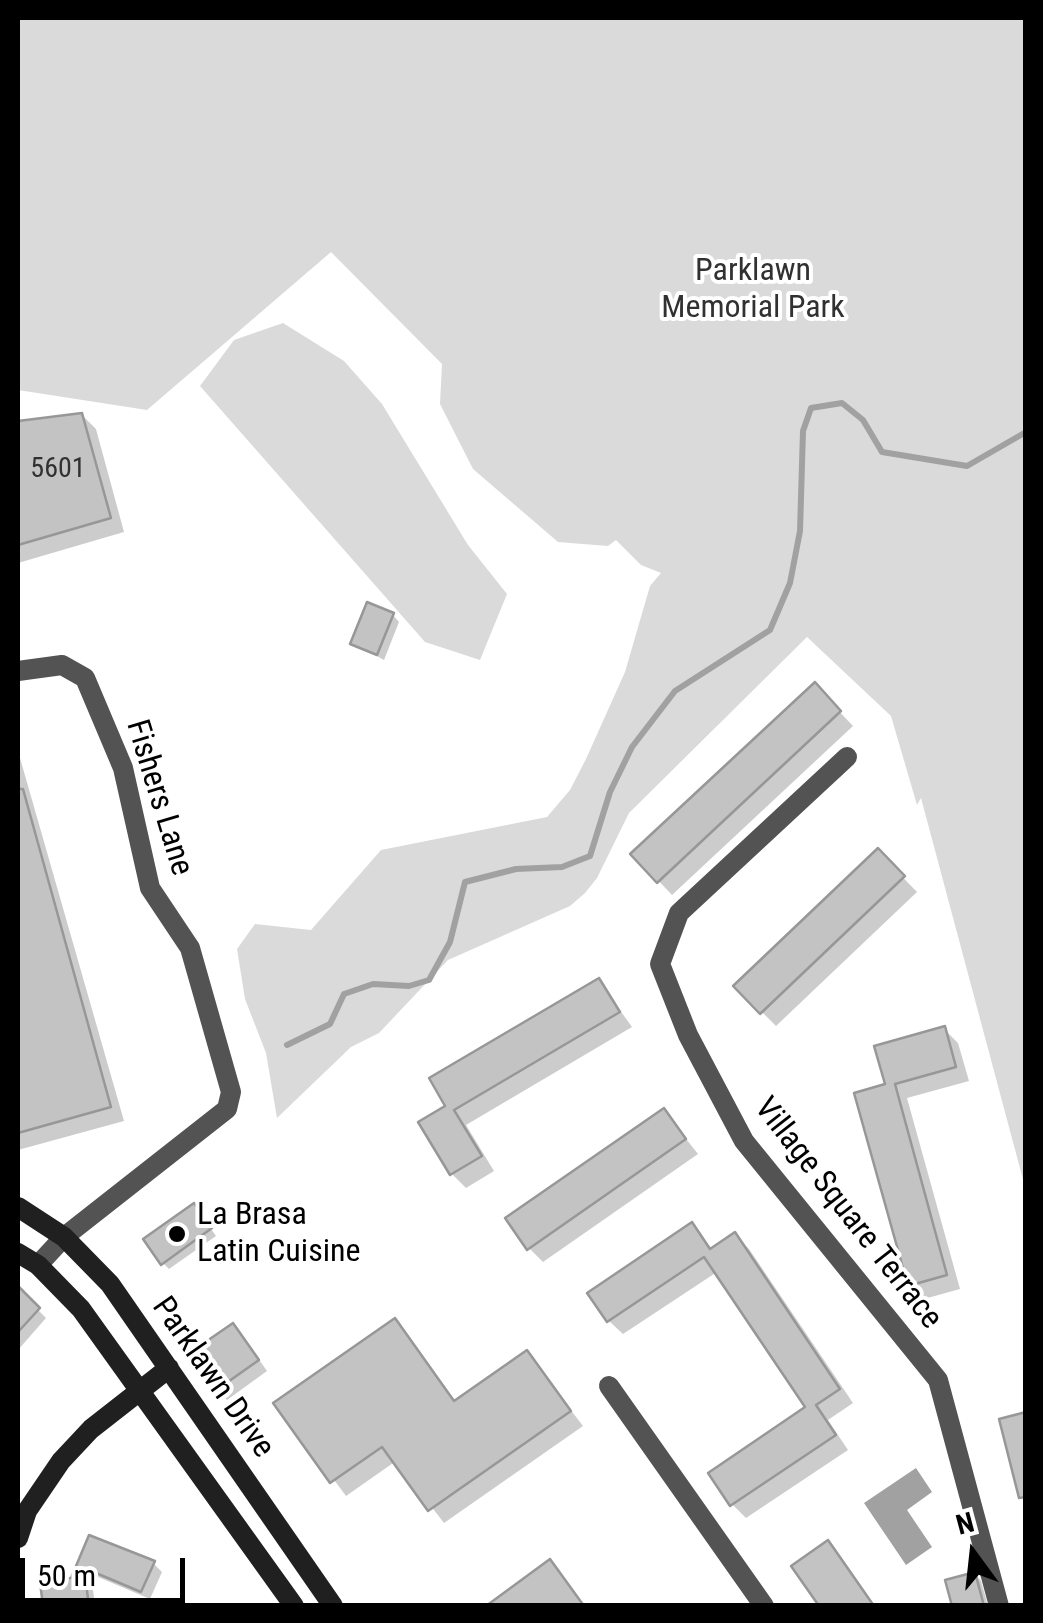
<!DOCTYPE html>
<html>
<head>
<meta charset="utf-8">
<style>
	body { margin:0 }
	#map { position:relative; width:1043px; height:1623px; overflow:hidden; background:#fff; font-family:"Roboto Condensed",sans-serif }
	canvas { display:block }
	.frame { position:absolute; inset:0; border:20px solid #000; pointer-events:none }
	.north { position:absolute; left:923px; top:1503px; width:100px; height:100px; -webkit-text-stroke:8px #fff; paint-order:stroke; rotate:345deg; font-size:28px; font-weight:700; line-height:40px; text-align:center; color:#000 }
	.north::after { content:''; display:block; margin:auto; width:35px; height:45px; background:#000; clip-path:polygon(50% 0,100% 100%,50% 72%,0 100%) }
	.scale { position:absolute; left:20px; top:1558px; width:165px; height:45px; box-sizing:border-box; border:5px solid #000; border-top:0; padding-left:12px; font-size:30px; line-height:35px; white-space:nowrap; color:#000; -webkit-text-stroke:8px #fff; paint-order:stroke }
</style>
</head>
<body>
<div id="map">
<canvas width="1043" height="1623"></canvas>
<div class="frame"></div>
<div class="north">N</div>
<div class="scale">50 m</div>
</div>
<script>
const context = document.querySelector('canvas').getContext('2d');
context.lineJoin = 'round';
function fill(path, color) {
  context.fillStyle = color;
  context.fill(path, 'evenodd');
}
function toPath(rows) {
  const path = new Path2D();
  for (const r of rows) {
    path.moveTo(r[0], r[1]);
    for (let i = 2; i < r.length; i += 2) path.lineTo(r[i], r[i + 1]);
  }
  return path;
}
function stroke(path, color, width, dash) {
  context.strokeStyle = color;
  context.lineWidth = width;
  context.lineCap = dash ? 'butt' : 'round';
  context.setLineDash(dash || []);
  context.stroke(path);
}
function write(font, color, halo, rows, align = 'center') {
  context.font = font + ' "Roboto Condensed",sans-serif';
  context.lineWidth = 8;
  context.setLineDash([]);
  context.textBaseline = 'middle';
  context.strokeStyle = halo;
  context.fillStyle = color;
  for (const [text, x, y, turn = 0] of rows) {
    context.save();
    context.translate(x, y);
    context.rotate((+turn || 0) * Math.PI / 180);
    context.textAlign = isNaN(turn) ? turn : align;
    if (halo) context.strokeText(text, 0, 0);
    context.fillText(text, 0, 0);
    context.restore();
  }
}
fill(toPath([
	[18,18,1025,18,1025,1187,921,798,917,805,891,716,807,637,629,813,597,878,585,893,570,906,448,960,379,1033,351,1047,277,1118,266,1053,245,999,237,949,255,924,311,930,381,850,547,817,570,790,586,759,625,672,650,586,661,573,641,565,616,540,608,546,558,542,473,469,440,404,442,364,331,252,147,410,18,390],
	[283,323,344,361,382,404,468,545,507,594,480,660,425,642,200,386,234,340]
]), '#dadada');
fill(toPath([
	[916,1468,932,1492,907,1510,932,1547,906,1565,864,1503]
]), '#a1a1a1');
fill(toPath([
	[82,415,96,429,124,532,18,563,18,424],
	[393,615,399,622,384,660,353,643],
	[814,685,853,726,672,895,633,854],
	[18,751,124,1121,18,1150],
	[878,852,917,892,776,1026,736,986],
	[599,981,632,1027,466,1125,494,1171,466,1188,452,1174,448,1107],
	[944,1029,958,1043,969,1081,907,1098,960,1289,924,1299,910,1285,888,1086],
	[664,1111,698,1154,543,1262,529,1248],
	[200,1213,216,1236,169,1269,163,1263],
	[692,1226,713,1250,735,1235,749,1249,853,1403,828,1420,848,1450,746,1518,732,1504,808,1408,717,1272,623,1334,609,1321],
	[18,1290,46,1318,18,1350],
	[395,1321,457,1403,527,1353,583,1426,444,1523,396,1461,346,1496,277,1403],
	[243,1337,267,1371,227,1400,217,1390],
	[90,1538,153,1563,162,1572,150,1599,91,1574,95,1606,46,1606,73,1580],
	[827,1544,841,1557,875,1606,822,1606],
	[550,1562,585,1606,490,1606],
	[975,1574,981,1581,988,1606,954,1606]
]), '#0003');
stroke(toPath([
	[287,1045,330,1024,344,994,373,984,409,986,429,980,450,942,465,882,516,869,562,867,590,856,610,792,632,747,675,691,770,630,790,583,800,531,803,431,811,408,842,403,863,420,882,452,967,466,1026,432]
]), '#a1a1a1', 6);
const building = toPath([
	[82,413,111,518,18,545,18,421,82,413],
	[367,602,394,613,377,655,350,644,367,602],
	[815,682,841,711,657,883,630,854,815,682],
	[18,789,23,789,111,1107,18,1133,18,789],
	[878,848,905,876,760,1014,733,986,878,848],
	[599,978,620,1012,454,1110,482,1156,450,1175,418,1122,445,1106,429,1078,599,978],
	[945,1026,956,1067,895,1084,947,1275,908,1286,854,1093,885,1084,874,1046,945,1026],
	[664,1108,686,1139,527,1250,505,1218,664,1108],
	[194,1203,212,1228,161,1265,143,1239,194,1203],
	[692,1222,710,1249,735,1232,840,1389,816,1405,836,1435,730,1506,708,1473,805,1407,704,1257,607,1322,587,1293,692,1222],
	[18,1286,40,1308,18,1332,18,1286],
	[395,1318,454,1401,527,1350,571,1411,428,1511,382,1447,330,1483,273,1403,395,1318],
	[233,1323,259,1360,215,1391,188,1354,233,1323],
	[1026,1412,1026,1497,1019,1498,999,1419,1026,1412],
	[89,1535,155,1561,141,1592,84,1568,89,1606,43,1606,40,1582,71,1578,89,1535],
	[828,1540,874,1606,819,1606,791,1566,828,1540],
	[550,1559,584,1606,486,1606,550,1559],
	[975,1572,984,1606,952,1606,945,1580,975,1572]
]);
fill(building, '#c3c3c3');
stroke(building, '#979797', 2.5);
stroke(toPath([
	[18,671,62,665,85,678,123,768,150,888,190,948,231,1092,227,1109,64,1237,38,1265],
	[847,757,679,913,660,964,688,1035,744,1141,938,1380,999,1606],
	[609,1386,764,1606]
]), '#535353', 20);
stroke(toPath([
	[18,1207,64,1237,110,1284,333,1606],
	[18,1253,38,1265,81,1309,294,1606],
	[18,1538,27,1511,61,1461,91,1429,169,1368]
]), '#202020', 20);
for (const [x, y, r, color] of [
	[177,1234,10,"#000"]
]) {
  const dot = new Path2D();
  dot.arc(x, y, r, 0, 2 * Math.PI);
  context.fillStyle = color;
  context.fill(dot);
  stroke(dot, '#fff', 4);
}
write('28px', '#313131', null, [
	["5601",58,470]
]);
write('32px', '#313131', '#fff', [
	["Parklawn",753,272],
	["Memorial Park",753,309]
]);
write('32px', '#000', '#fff', [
	["Fishers Lane",158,798,73],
	["Village Square Terrace",847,1214,52],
	["Parklawn Drive",212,1378,55]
]);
write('32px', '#000', '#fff', [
	["La Brasa",197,1216],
	["Latin Cuisine",197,1253]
], 'left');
</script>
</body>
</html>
